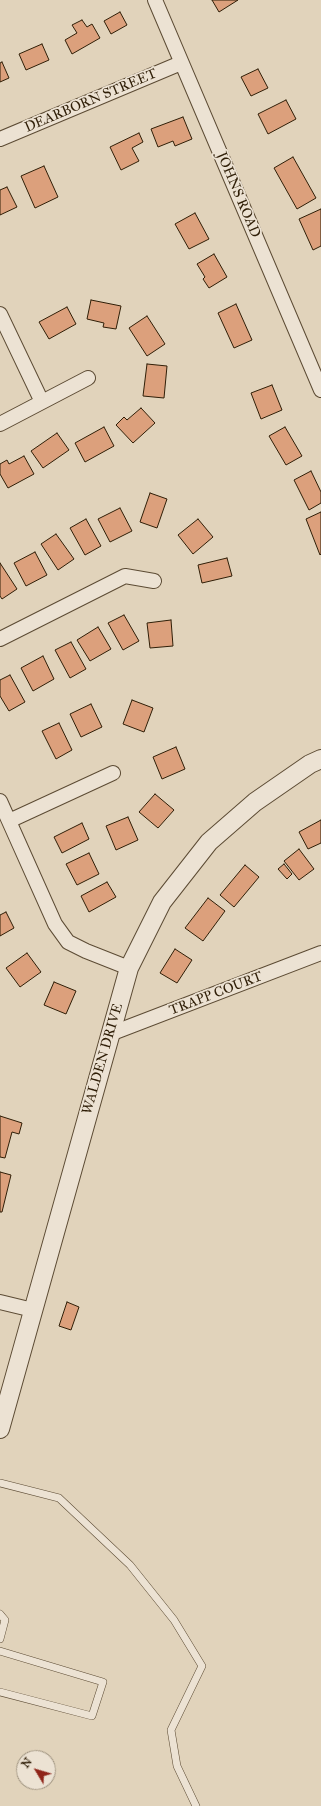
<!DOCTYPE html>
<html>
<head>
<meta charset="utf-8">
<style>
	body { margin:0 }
	#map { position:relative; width:321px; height:1806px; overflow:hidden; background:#e1d3bb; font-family:"IM FELL Great Primer",serif }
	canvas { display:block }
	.north { position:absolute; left:16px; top:1750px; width:40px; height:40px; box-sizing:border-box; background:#ece2d3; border:1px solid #a09481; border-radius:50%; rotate:308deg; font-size:11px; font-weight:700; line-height:16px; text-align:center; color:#2f1e07 }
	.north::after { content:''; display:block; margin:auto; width:14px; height:18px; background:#8f2418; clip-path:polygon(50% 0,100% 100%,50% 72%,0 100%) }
</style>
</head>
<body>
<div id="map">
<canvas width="321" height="1806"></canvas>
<div class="north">N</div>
</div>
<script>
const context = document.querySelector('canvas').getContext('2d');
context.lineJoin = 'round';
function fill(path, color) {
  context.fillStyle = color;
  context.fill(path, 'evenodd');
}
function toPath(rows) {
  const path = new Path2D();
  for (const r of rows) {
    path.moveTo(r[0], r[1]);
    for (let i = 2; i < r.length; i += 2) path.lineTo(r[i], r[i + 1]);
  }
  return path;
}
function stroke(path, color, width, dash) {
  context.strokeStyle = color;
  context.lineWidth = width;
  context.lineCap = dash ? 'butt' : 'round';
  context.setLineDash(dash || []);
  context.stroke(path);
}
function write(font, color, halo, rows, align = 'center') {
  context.font = font + ' "IM FELL Great Primer",serif';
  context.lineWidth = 3.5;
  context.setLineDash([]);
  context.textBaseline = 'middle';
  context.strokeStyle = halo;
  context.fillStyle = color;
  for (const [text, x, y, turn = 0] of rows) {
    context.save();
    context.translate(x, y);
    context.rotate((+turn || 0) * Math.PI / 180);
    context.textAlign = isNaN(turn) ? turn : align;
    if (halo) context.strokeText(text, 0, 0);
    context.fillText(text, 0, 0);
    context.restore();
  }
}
const building = toPath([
	[212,0,238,0,219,12,212,0],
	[120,12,127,25,111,34,104,21,120,12],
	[82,20,87,27,92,24,100,38,72,54,65,40,77,33,72,25,82,20],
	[42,44,49,60,26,70,19,54,42,44],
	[2,62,9,78,0,82,0,63,2,62],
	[258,69,268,88,251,96,241,77,258,69],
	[286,100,296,119,268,134,258,114,286,100],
	[183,117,192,139,175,146,173,141,158,147,151,129,183,117],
	[139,133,143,142,132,148,139,161,121,170,110,147,139,133],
	[293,157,316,198,297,209,274,168,293,157],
	[44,166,58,197,35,208,21,176,44,166],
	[7,187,17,207,0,215,0,190,7,187],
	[321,209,321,246,313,250,299,219,321,209],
	[195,213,209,239,189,249,175,224,195,213],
	[214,254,227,277,209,288,203,279,205,277,197,264,214,254],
	[91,300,121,306,116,329,103,327,104,323,87,319,91,300],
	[236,304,252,340,234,348,218,313,236,304],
	[67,307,76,324,49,339,39,322,67,307],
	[147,316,165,344,147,356,129,328,147,316],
	[147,364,167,366,164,398,143,396,147,364],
	[272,385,282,410,261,419,251,393,272,385],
	[141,408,155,423,133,443,116,425,124,417,127,420,141,408],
	[104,427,114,446,85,462,75,443,104,427],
	[285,427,302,456,286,465,269,436,285,427],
	[57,433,69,450,43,468,31,451,57,433],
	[24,456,34,474,8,488,0,474,0,464,7,460,9,464,24,456],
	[311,471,321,492,321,503,309,510,294,480,311,471],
	[150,493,167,499,157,528,140,522,150,493],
	[120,508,132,531,110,542,98,519,120,508],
	[321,512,321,554,320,555,306,519,321,512],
	[86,519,101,546,85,555,70,528,86,519],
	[198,519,213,537,193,554,178,535,198,519],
	[56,534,74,559,58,570,41,544,56,534],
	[35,552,47,575,26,586,14,563,35,552],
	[227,558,232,576,202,583,198,565,227,558],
	[0,563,17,589,2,599,0,596,0,563],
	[124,615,139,641,123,650,108,623,124,615],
	[171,620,173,646,150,648,147,623,171,620],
	[98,627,111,649,90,661,77,640,98,627],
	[71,642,86,669,70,678,55,650,71,642],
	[43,656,54,679,33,691,21,668,43,656],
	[10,675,25,702,9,711,0,696,0,680,10,675],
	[132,700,153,708,144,732,123,724,132,700],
	[91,704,102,727,81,737,70,714,91,704],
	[59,723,72,750,56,759,42,731,59,723],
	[176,747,185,769,162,779,153,757,176,747],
	[155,794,174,810,158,828,139,812,155,794],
	[128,817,138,840,116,850,106,826,128,817],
	[321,820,321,843,308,849,299,832,321,820],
	[82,823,89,839,62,853,54,837,82,823],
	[299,849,314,869,299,880,284,861,299,849],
	[89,853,99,874,77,885,66,864,89,853],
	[284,864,292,874,287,879,278,869,284,864],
	[245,865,259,877,234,907,220,895,245,865],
	[107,882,116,897,89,912,81,896,107,882],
	[208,898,225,911,203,941,185,928,208,898],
	[6,912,14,928,0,936,0,915,6,912],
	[175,949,192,960,177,983,160,973,175,949],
	[27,953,41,972,20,987,6,968,27,953],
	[54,982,76,991,66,1014,44,1005,54,982],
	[0,1116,22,1123,19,1134,12,1132,5,1158,0,1157,0,1116],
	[0,1172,11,1175,2,1212,0,1212,0,1172],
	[67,1302,79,1307,71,1330,59,1326,67,1302]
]);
fill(building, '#dca07c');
stroke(building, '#2f1e07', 1);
const service = toPath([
	[0,1483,59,1498,130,1565,174,1620,202,1666,171,1730,177,1766,196,1806],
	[0,1614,5,1620,0,1639],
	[0,1651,103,1682,92,1716,0,1692]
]);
const minor = toPath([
	[155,0,321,390],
	[0,139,181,63],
	[0,314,42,402],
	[0,424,88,378],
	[0,639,125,576,154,581],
	[0,801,55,924,68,942,86,951,129,968],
	[9,821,113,773],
	[110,1034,321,953],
	[0,1302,33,1310]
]);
const tertiary = toPath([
	[0,1429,129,968,162,902,209,842,255,802,310,764,321,759]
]);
stroke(service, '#5c4b34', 8);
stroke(minor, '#5c4b34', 16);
stroke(tertiary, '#5c4b34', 20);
stroke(service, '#ece2d3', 7);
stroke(minor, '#ece2d3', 14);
stroke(tertiary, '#ece2d3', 18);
write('14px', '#2f1e07', '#ece2d3', [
	["DEARBORN STREET",91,101,-23],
	["JOHNS ROAD",238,195,67],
	["TRAPP COURT",216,994,-21],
	["WALDEN DRIVE",103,1059,-74]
]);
</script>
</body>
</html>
